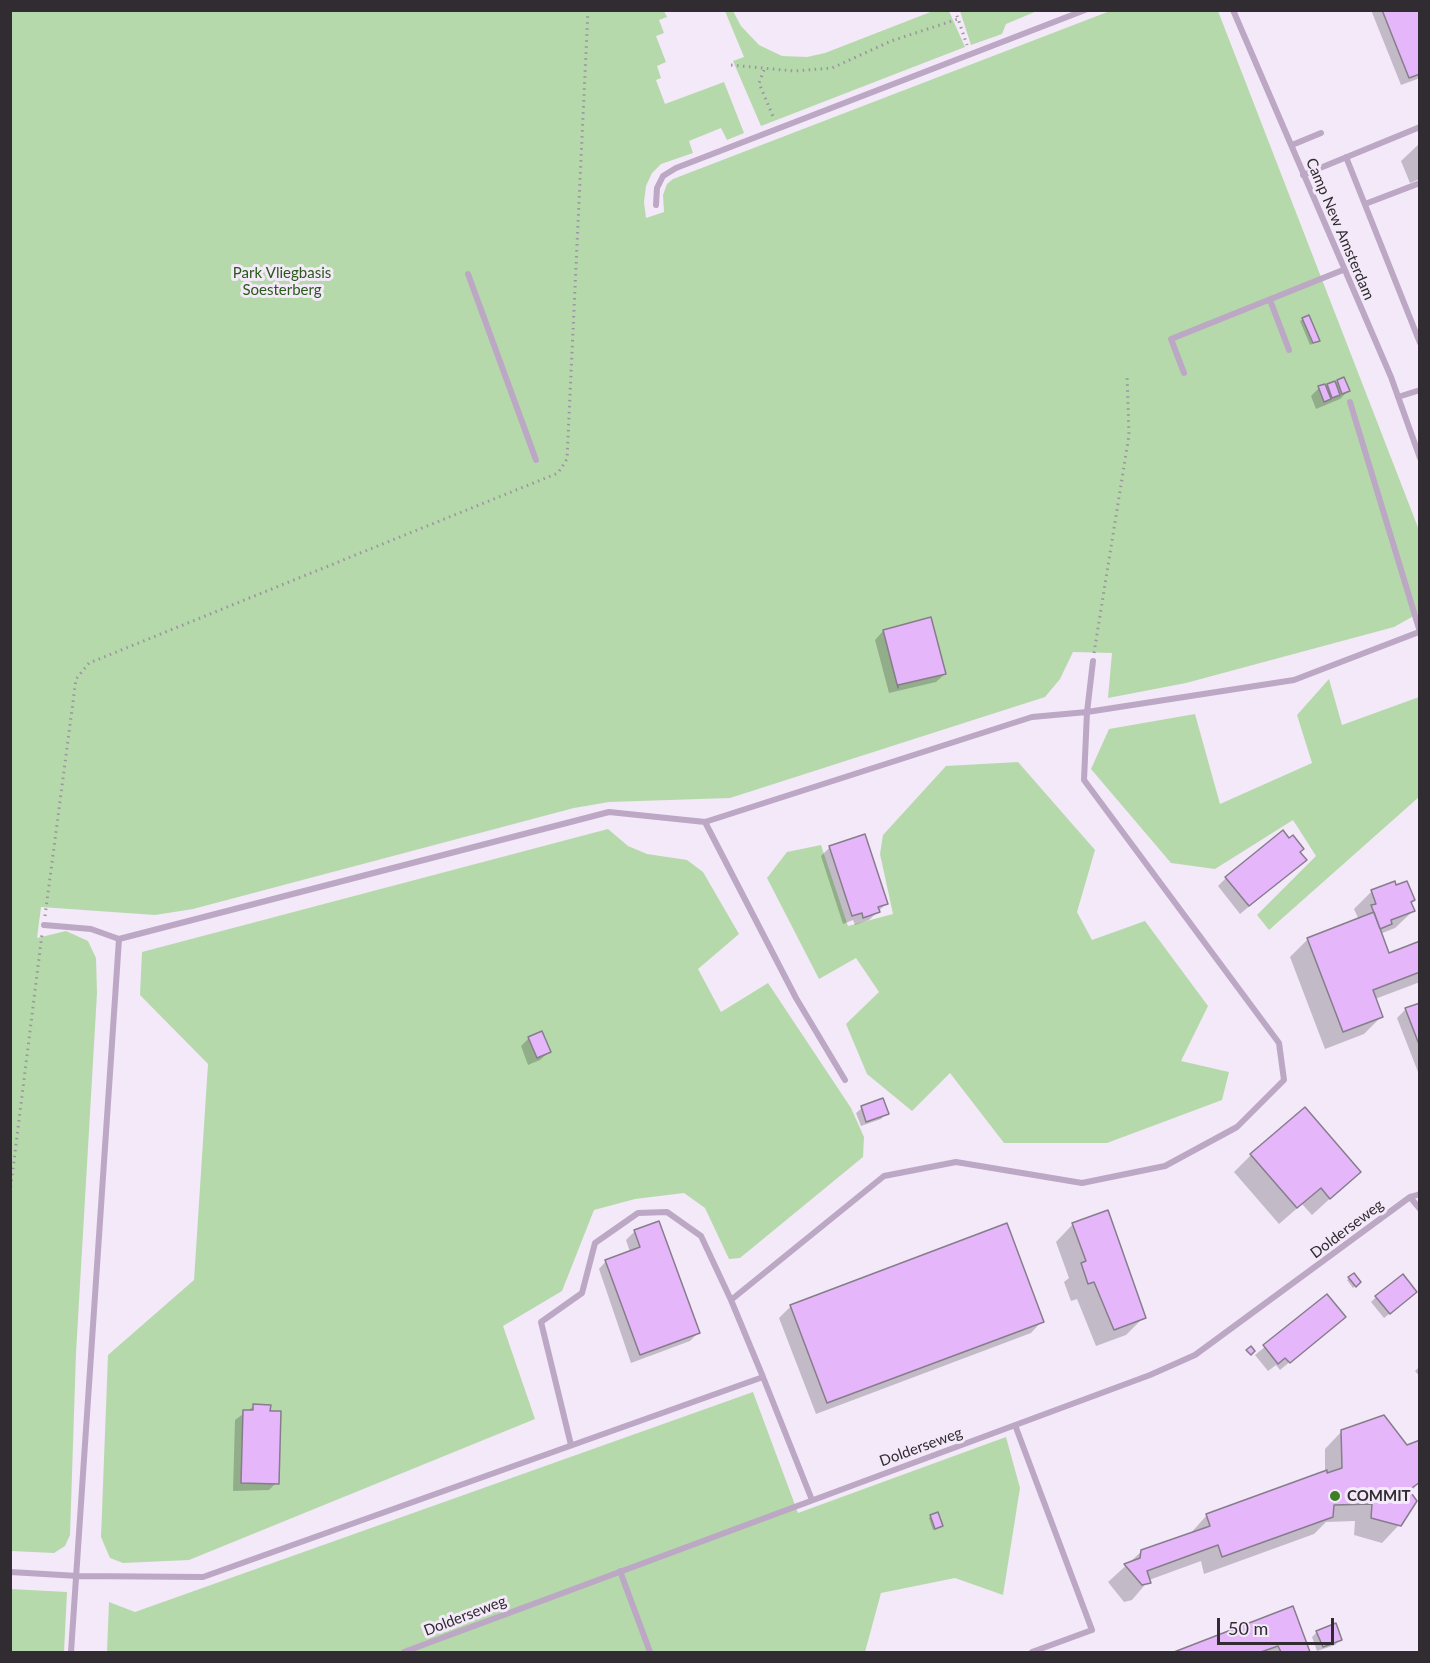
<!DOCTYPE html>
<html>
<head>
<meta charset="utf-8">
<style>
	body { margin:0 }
	#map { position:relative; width:1430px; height:1663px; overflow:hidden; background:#f3e9f8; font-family:Lato,sans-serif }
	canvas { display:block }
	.frame { position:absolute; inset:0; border:12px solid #302c31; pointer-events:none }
	.scale { position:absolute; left:1217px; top:1618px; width:117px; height:27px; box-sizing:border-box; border:3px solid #302c31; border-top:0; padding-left:8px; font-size:18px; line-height:21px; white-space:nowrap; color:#302c31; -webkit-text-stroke:4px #f3e9f8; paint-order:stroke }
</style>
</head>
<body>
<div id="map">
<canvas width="1430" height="1663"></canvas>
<div class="frame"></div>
<div class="scale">50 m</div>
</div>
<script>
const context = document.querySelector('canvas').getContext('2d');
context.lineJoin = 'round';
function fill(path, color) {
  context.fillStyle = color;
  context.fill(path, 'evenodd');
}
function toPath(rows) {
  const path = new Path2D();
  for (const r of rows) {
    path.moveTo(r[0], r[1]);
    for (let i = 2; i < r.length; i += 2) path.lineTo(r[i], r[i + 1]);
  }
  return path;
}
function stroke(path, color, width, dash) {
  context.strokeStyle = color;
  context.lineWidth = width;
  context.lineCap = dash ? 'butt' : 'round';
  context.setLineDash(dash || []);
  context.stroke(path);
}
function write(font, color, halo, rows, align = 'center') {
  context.font = font + ' Lato,sans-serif';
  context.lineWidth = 6;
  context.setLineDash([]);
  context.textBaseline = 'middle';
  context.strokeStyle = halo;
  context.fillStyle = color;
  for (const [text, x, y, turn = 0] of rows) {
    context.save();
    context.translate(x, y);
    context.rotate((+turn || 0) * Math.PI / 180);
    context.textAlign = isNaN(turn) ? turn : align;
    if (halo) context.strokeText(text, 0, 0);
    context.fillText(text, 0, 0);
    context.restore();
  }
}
fill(toPath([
	[11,11,664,11,667,17,659,20,664,33,656,36,666,62,657,66,661,78,656,80,665,104,724,82,744,133,727,140,721,128,689,141,693,153,661,164,652,173,646,186,644,202,646,218,664,212,663,195,667,184,673,179,1110,11,1218,11,1419,530,1419,613,1394,627,1186,683,1108,698,1112,653,1073,652,1060,679,1045,697,730,798,609,802,574,808,193,909,155,915,41,907,37,938,66,931,88,941,96,958,97,993,76,1353,70,1535,65,1546,54,1553,11,1551],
	[725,11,733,11,741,26,759,45,782,56,807,57,825,53,933,11,949,11,965,47,761,126,733,61,744,57],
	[960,11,960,10,1037,11,1006,24,1002,34,971,45],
	[1329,679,1342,725,1419,697,1419,797,1269,930,1257,915,1316,856,1293,820,1215,869,1171,863,1091,769,1109,729,1195,714,1220,804,1312,763,1297,715],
	[1018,762,1095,850,1077,912,1092,940,1145,921,1208,1006,1181,1061,1229,1072,1222,1100,1107,1143,1004,1143,950,1073,912,1111,867,1074,846,1024,879,992,856,958,819,979,767,878,787,852,821,845,848,926,893,914,880,854,883,835,946,766],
	[608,829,628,846,647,854,687,860,703,872,739,934,698,969,721,1012,768,983,851,1108,864,1137,863,1157,740,1258,729,1259,705,1208,684,1193,635,1199,594,1210,562,1291,503,1326,535,1419,189,1560,123,1563,110,1558,101,1537,108,1355,194,1280,208,1064,140,995,142,952],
	[753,1392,798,1513,1006,1437,1020,1488,1003,1595,955,1578,881,1593,865,1652,107,1652,109,1602,135,1612],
	[11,1589,67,1592,64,1652,11,1652]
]), '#b6d9ac');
fill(toPath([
	[1371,10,1420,10,1420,78,1401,85],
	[1420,143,1420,179,1410,183,1401,161],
	[1303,319,1318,340,1316,342,1310,345,1300,321],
	[1338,381,1348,391,1340,399,1316,409,1311,396,1319,388],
	[883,631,945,674,936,682,889,693,875,640],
	[1289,841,1299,852,1296,868,1240,914,1218,886,1226,878],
	[830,847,886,904,869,920,855,925,853,920,843,924,821,856],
	[1372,891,1413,911,1395,928,1380,934,1388,955,1420,943,1420,982,1375,999,1381,1017,1364,1034,1325,1049,1290,957,1308,939,1359,920,1354,909],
	[1420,1004,1420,1077,1397,1018,1405,1010],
	[529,1038,549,1052,540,1060,528,1065,521,1046],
	[862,1108,887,1113,881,1119,861,1126,856,1113],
	[1251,1155,1359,1172,1312,1215,1302,1204,1279,1224,1234,1172],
	[658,1223,698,1333,690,1341,631,1363,599,1269,607,1260,630,1252,626,1240,634,1232],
	[1073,1224,1144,1317,1126,1335,1096,1346,1077,1299,1071,1301,1064,1282,1069,1278,1056,1242],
	[1353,1275,1359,1282,1353,1288,1347,1280],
	[1327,1296,1344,1317,1280,1370,1276,1365,1268,1371,1255,1355],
	[1376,1297,1410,1297,1384,1318,1371,1302],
	[791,1306,1042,1321,1031,1333,816,1414,779,1318],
	[1420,1366,1420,1377,1415,1371],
	[254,1406,278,1481,269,1490,233,1491,235,1420],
	[1342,1431,1420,1482,1409,1493,1399,1525,1382,1543,1354,1535,1355,1521,1326,1522,1314,1534,1204,1574,1201,1561,1149,1580,1132,1600,1124,1602,1108,1582,1142,1551,1190,1534,1207,1515,1325,1472,1325,1449],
	[931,1516,942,1526,939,1528,933,1530,929,1518],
	[1292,1608,1308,1652,1173,1652,1212,1640],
	[1317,1632,1340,1640,1335,1645,1317,1651,1312,1637]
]), '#0003');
const building = toPath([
	[1382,10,1420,10,1420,74,1409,78,1382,10],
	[1309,315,1320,341,1313,343,1302,318,1309,315],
	[1344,377,1350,391,1342,394,1337,380,1344,377],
	[1335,381,1340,395,1332,398,1327,384,1335,381],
	[1325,384,1331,399,1324,402,1318,386,1325,384],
	[931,617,946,674,898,685,898,688,883,630,931,617],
	[1283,830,1289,838,1293,835,1304,849,1300,852,1307,860,1249,906,1225,877,1283,830],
	[865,834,888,904,878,907,880,912,863,918,862,913,852,916,829,846,865,834],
	[1395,881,1396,885,1407,881,1415,900,1411,902,1415,911,1391,920,1392,924,1380,929,1371,905,1376,904,1371,890,1395,881],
	[1374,912,1389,953,1420,941,1420,972,1373,990,1383,1017,1343,1032,1307,938,1374,912],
	[1420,1003,1420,1047,1405,1008,1420,1003],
	[542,1031,551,1052,537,1058,528,1037,542,1031],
	[883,1098,889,1114,866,1122,861,1106,883,1098],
	[1305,1107,1361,1172,1330,1199,1321,1188,1297,1208,1250,1154,1305,1107],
	[1108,1210,1146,1318,1114,1330,1094,1282,1088,1284,1081,1263,1086,1261,1072,1223,1108,1210],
	[659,1221,700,1333,640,1355,605,1260,640,1247,634,1230,659,1221],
	[1007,1223,1044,1322,827,1403,790,1305,1007,1223],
	[1354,1273,1361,1282,1356,1287,1348,1277,1354,1273],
	[1403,1274,1417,1292,1390,1314,1375,1296,1403,1274],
	[1327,1294,1346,1317,1290,1363,1285,1358,1278,1364,1263,1345,1327,1294],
	[1251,1346,1255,1351,1251,1355,1246,1350,1251,1346],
	[253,1404,271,1405,270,1411,281,1411,279,1484,241,1483,243,1410,253,1410,253,1404],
	[1384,1415,1407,1445,1420,1440,1420,1482,1409,1490,1417,1501,1401,1526,1371,1518,1372,1504,1334,1505,1333,1517,1222,1557,1218,1545,1147,1571,1151,1583,1142,1585,1124,1564,1140,1558,1141,1550,1210,1526,1206,1514,1327,1470,1327,1473,1342,1468,1341,1430,1384,1415],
	[938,1512,943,1526,935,1529,930,1515,938,1512],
	[1293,1606,1310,1652,1281,1652,1278,1646,1261,1652,1174,1652,1293,1606],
	[1336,1623,1342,1640,1323,1647,1316,1631,1336,1623]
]);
fill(building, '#e6b6fb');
stroke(building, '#867d8b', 1.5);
stroke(toPath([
	[955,10,967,45],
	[731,65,794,71,832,68,891,41,958,19],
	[764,70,759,83,774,119],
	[1094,653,1129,435,1127,374],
	[45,916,76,679,89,663,558,473,567,459,588,10],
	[10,1193,42,934]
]), '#9c949f', 3, [1.5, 4.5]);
stroke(toPath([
	[1233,10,1391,377,1420,458],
	[1292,145,1321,133],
	[1346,157,1420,343],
	[1303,175,1420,127],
	[1365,204,1420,183],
	[656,205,657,188,663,176,676,168,1085,10],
	[468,274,536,460],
	[1270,300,1289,350],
	[1184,373,1171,339,1343,270],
	[1398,397,1420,390],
	[1350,402,1420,632],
	[705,822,796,998,845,1080],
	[44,925,91,929,119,939],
	[1410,1197,1420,1209],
	[763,1377,731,1300,884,1176,956,1162,1082,1183,1165,1166,1237,1127,1284,1080,1279,1043,1084,780,1087,712,1093,661],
	[1015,1425,1092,1630,1032,1652],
	[571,1445,541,1322,582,1293,595,1243,638,1213,667,1212,701,1236,731,1300],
	[620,1571,650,1652],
	[10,1572,78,1576,203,1577,763,1377,812,1500],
	[71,1652,119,939,609,812,705,822,1032,717,1087,712,1294,680,1419,632],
	[404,1652,1150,1375,1195,1355,1410,1197,1420,1194]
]), '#bca7c5', 6);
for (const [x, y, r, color] of [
	[1335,1496,6,"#3b8024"]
]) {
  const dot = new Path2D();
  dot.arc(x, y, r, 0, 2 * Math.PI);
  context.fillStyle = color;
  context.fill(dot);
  stroke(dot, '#f3e9f8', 2);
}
write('15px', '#302c31', '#f3e9f8', [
	["Camp New Amsterdam",1340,229,67],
	["Dolderseweg",1347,1229,-37],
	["Dolderseweg",921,1447,-20],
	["Dolderseweg",465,1616,-21]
]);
write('15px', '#295a19', '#f3e9f8', [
	["Park Vliegbasis",282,273],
	["Soesterberg",282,290]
]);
write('bold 15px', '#302c31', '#f3e9f8', [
	["COMMIT",1347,1496]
], 'left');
</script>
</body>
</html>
